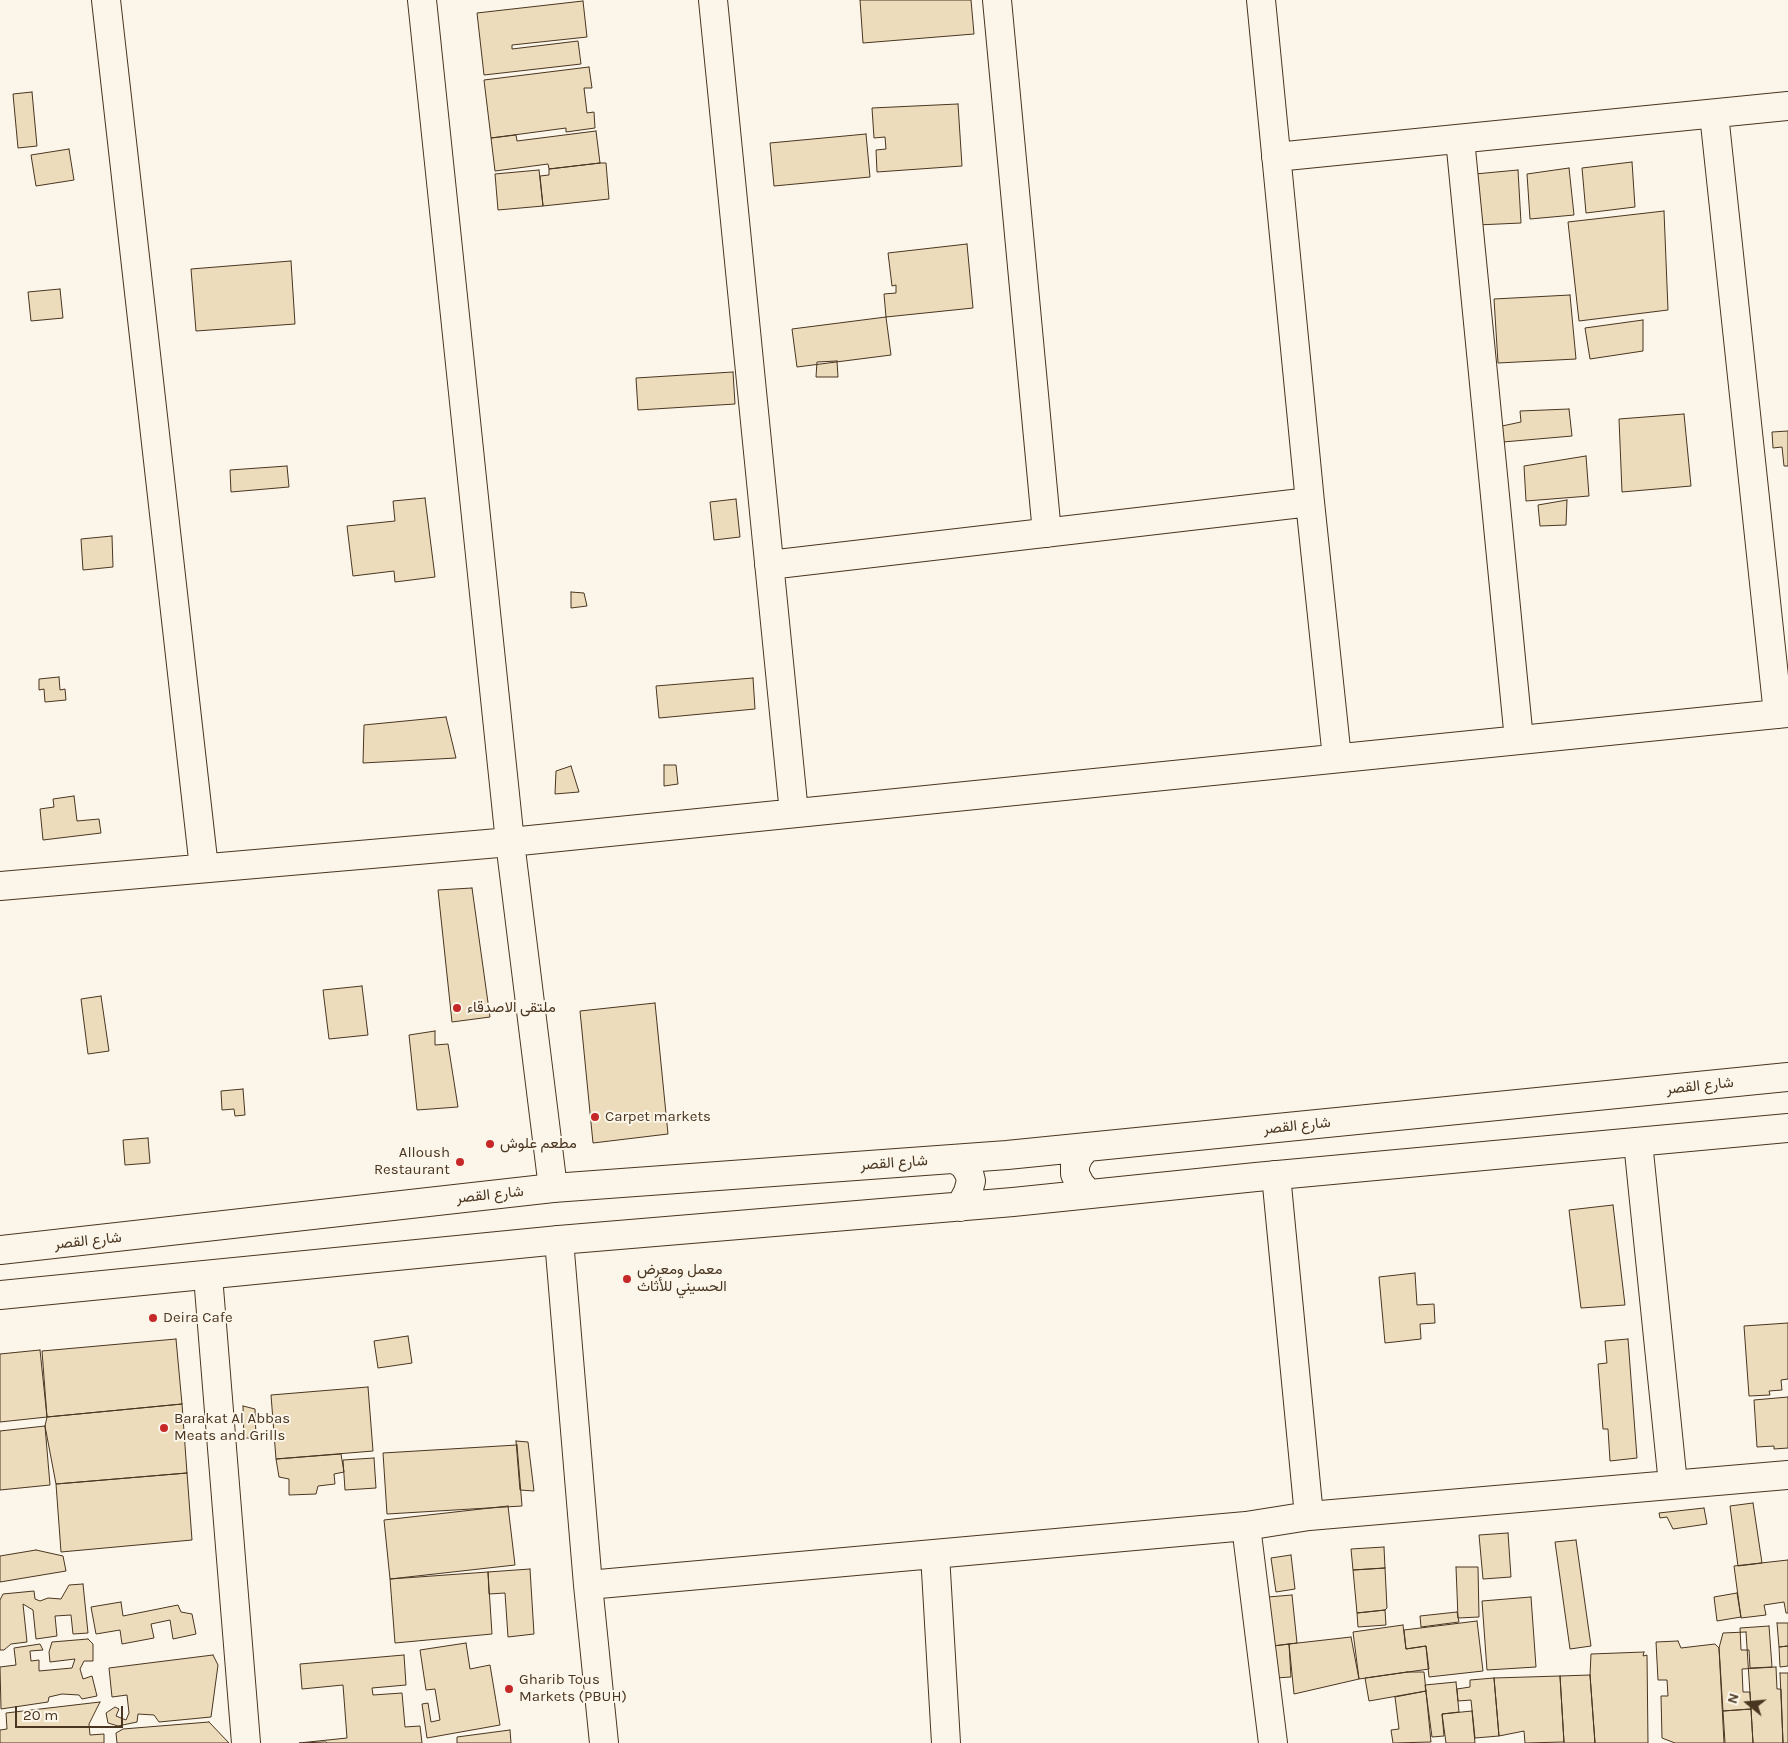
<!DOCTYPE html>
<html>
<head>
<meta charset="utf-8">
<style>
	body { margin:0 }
	#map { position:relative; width:1788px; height:1743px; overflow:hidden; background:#fbf6e9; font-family:Karla,sans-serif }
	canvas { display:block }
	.north { position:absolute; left:1723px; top:1678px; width:50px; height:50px; -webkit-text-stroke:4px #fbf6e9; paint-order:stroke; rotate:287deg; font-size:14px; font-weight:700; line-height:20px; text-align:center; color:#4a3520 }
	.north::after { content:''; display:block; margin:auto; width:18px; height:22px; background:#4a3520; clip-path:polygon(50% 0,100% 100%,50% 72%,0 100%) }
	.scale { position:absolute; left:15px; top:1706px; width:108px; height:22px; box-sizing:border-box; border:2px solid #4a3520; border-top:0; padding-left:6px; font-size:15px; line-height:18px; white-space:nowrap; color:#4a3520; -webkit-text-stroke:4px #fbf6e9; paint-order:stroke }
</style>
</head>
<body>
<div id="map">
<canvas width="1788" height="1743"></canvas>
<div class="north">N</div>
<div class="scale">20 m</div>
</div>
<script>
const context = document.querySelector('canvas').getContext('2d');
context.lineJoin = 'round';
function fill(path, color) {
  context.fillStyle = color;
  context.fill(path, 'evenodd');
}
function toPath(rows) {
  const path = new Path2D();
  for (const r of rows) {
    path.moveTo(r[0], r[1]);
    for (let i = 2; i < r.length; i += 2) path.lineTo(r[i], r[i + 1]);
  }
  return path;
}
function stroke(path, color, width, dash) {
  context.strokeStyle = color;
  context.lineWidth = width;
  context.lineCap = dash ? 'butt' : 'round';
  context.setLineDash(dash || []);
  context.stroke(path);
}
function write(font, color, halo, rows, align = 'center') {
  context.font = font + ' Karla,Vazirmatn,sans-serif';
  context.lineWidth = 4;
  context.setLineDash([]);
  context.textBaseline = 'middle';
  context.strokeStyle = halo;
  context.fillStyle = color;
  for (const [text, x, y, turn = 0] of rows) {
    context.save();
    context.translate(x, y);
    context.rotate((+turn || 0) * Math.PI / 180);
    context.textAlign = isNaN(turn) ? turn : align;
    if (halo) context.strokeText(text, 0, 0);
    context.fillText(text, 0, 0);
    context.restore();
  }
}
const building = toPath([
	[860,0,971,0,974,34,863,43,860,0],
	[583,1,587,37,512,45,512,49,578,41,581,64,484,75,477,13,583,1],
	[589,67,592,88,584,88,587,113,594,112,595,128,566,132,566,128,491,138,484,80,589,67],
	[32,92,37,146,18,148,13,94,32,92],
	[958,104,962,166,877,172,876,150,886,149,885,137,874,138,872,108,958,104],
	[596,131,600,163,549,169,548,164,495,171,491,138,516,135,517,141,596,131],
	[866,134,870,177,774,186,770,143,866,134],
	[69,149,74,180,36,186,31,155,69,149],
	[1632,162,1635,207,1586,213,1582,168,1632,162],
	[600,163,606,163,609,199,543,206,540,176,549,175,549,169,600,163],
	[1569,168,1574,215,1530,219,1527,174,1569,168],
	[539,170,543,206,498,210,495,174,539,170],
	[1518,170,1521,223,1477,225,1475,174,1518,170],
	[1664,211,1668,310,1579,321,1568,222,1664,211],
	[967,244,973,308,886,317,884,294,896,293,896,285,892,286,888,253,967,244],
	[291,261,295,324,196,331,191,269,291,261],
	[60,289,63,318,31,321,28,292,60,289],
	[1570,295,1576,359,1498,363,1494,299,1570,295],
	[886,317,891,355,797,367,792,329,886,317],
	[1643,320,1643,351,1590,359,1585,328,1643,320],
	[837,361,838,377,816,377,817,362,837,361],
	[733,372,735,404,638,410,636,378,733,372],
	[1569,409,1572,436,1503,442,1502,426,1521,422,1520,411,1569,409],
	[1684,414,1691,486,1622,492,1619,419,1684,414],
	[1788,431,1788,466,1784,466,1782,447,1773,448,1772,432,1788,431],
	[1586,456,1589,496,1526,501,1524,466,1586,456],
	[287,466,289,487,231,492,230,470,287,466],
	[425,498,435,577,395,582,394,571,353,576,347,526,395,521,393,501,425,498],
	[736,499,740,537,714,540,710,502,736,499],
	[1567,500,1566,525,1540,526,1538,505,1567,500],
	[112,536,113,567,83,570,81,539,112,536],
	[571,592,584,593,587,606,571,608,571,592],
	[59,677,60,690,65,689,66,700,45,702,44,689,39,690,39,679,59,677],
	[753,678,755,709,659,718,656,686,753,678],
	[446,717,456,758,363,763,364,725,446,717],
	[664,765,676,765,678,784,664,786,664,765],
	[571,766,579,792,555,794,556,771,571,766],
	[74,796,77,821,99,819,101,833,43,840,40,809,54,807,53,799,74,796],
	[472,888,490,1017,452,1022,438,890,472,888],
	[362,986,368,1035,329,1039,323,990,362,986],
	[101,996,109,1051,88,1054,81,999,101,996],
	[655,1003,668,1134,593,1143,580,1011,655,1003],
	[435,1031,435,1045,448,1044,458,1107,417,1110,409,1035,435,1031],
	[243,1089,245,1115,235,1116,234,1109,222,1110,221,1091,243,1089],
	[148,1138,150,1163,125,1165,123,1140,148,1138],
	[1613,1205,1625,1305,1581,1308,1569,1210,1613,1205],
	[1415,1273,1417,1305,1434,1304,1435,1323,1420,1324,1421,1339,1385,1343,1379,1277,1415,1273],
	[1788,1323,1788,1379,1781,1380,1782,1390,1769,1391,1770,1395,1749,1396,1744,1326,1788,1323],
	[408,1336,412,1363,378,1368,374,1341,408,1336],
	[176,1339,182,1404,47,1417,42,1351,176,1339],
	[1628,1339,1637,1458,1610,1461,1608,1429,1603,1429,1598,1364,1607,1363,1605,1341,1628,1339],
	[40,1350,47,1417,0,1422,0,1354,40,1350],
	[368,1387,373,1451,276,1459,271,1395,368,1387],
	[1788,1397,1788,1448,1774,1449,1774,1446,1757,1447,1754,1400,1788,1397],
	[182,1404,187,1473,56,1484,45,1426,47,1417,182,1404],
	[243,1406,255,1409,256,1438,244,1438,243,1406],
	[45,1426,50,1485,0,1490,0,1431,45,1426],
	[516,1441,528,1442,534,1491,520,1490,516,1441],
	[517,1445,522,1506,387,1514,383,1453,517,1445],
	[341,1454,344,1472,334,1474,335,1484,318,1486,316,1494,289,1495,289,1479,279,1477,276,1459,341,1454],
	[374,1458,376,1488,345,1490,343,1460,374,1458],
	[187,1473,192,1540,61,1552,56,1484,187,1473],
	[1753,1503,1762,1563,1738,1566,1730,1506,1753,1503],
	[508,1506,515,1565,390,1579,384,1520,508,1506],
	[1704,1508,1707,1524,1673,1529,1667,1517,1660,1518,1659,1513,1704,1508],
	[1508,1533,1511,1577,1483,1579,1479,1535,1508,1533],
	[1576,1540,1591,1646,1570,1649,1555,1542,1576,1540],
	[1384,1547,1385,1568,1353,1570,1351,1549,1384,1547],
	[36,1550,63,1556,66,1571,0,1582,0,1556,36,1550],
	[1291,1555,1295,1589,1276,1592,1271,1558,1291,1555],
	[1788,1560,1788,1613,1786,1613,1784,1602,1764,1605,1766,1615,1741,1618,1734,1566,1788,1560],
	[1456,1567,1478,1567,1479,1617,1458,1618,1456,1567],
	[1385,1568,1387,1608,1385,1610,1357,1613,1353,1570,1385,1568],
	[530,1569,534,1634,508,1637,505,1593,489,1594,488,1572,530,1569],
	[488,1572,492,1634,395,1643,390,1579,488,1572],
	[83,1584,88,1633,73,1634,71,1615,55,1616,57,1636,36,1639,33,1610,23,1604,27,1642,11,1644,4,1650,0,1650,0,1600,3,1594,34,1591,35,1599,40,1601,48,1598,61,1599,69,1585,83,1584],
	[1737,1593,1741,1617,1717,1621,1714,1597,1737,1593],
	[1292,1595,1297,1643,1273,1646,1268,1597,1292,1595],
	[1531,1597,1536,1667,1487,1670,1482,1601,1531,1597],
	[121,1602,123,1616,178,1605,181,1612,192,1614,196,1634,173,1639,170,1620,151,1624,154,1638,122,1644,120,1630,96,1634,91,1607,121,1602],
	[1385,1610,1386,1625,1358,1627,1357,1613,1385,1610],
	[1457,1612,1459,1622,1421,1627,1420,1616,1457,1612],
	[1477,1621,1483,1671,1429,1677,1426,1646,1406,1649,1404,1630,1477,1621],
	[1777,1623,1788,1623,1788,1646,1779,1647,1777,1623],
	[1403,1625,1406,1649,1426,1646,1429,1669,1359,1679,1353,1632,1403,1625],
	[1769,1626,1772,1667,1750,1668,1749,1650,1741,1650,1740,1628,1769,1626],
	[1746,1632,1751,1709,1723,1711,1719,1648,1723,1633,1746,1632],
	[1351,1637,1359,1679,1294,1694,1289,1644,1351,1637],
	[88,1639,93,1644,93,1661,84,1661,80,1669,83,1679,92,1676,97,1696,82,1699,79,1695,62,1694,49,1697,48,1702,1,1709,0,1667,16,1665,14,1648,40,1644,43,1650,30,1651,31,1661,39,1660,39,1671,72,1668,75,1659,50,1662,49,1652,52,1642,88,1639],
	[1678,1641,1681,1648,1715,1644,1719,1648,1724,1743,1675,1743,1662,1738,1661,1696,1668,1696,1667,1680,1658,1680,1656,1642,1678,1641],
	[466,1643,470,1669,490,1665,500,1725,427,1738,422,1704,428,1703,431,1722,440,1720,435,1689,426,1690,420,1650,466,1643],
	[1289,1644,1291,1677,1275,1678,1273,1646,1289,1644],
	[1788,1646,1788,1666,1780,1667,1779,1647,1788,1646],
	[1644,1652,1643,1656,1647,1655,1648,1743,1595,1743,1590,1675,1591,1654,1644,1652],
	[213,1655,218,1665,211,1717,159,1722,154,1715,138,1714,137,1722,118,1726,108,1723,106,1713,115,1707,119,1709,116,1716,126,1720,129,1713,127,1695,112,1697,109,1668,213,1655],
	[404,1655,406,1685,372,1688,373,1695,402,1693,405,1727,420,1726,422,1743,327,1743,326,1742,299,1743,347,1738,343,1685,302,1689,300,1664,404,1655],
	[1776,1667,1777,1689,1781,1689,1783,1743,1753,1743,1750,1692,1743,1692,1742,1669,1776,1667],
	[1407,1672,1424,1672,1426,1691,1369,1701,1365,1678,1407,1672],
	[1780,1673,1788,1673,1788,1743,1783,1743,1780,1673],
	[1590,1675,1595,1743,1564,1743,1560,1676,1590,1675],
	[1560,1676,1564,1742,1525,1743,1524,1731,1499,1736,1494,1678,1560,1676],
	[1494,1678,1499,1736,1475,1738,1471,1700,1458,1701,1457,1689,1470,1687,1470,1680,1494,1678],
	[1456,1682,1459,1712,1442,1714,1444,1736,1432,1737,1425,1685,1456,1682],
	[1426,1691,1431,1742,1393,1743,1391,1730,1399,1729,1395,1697,1426,1691],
	[100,1702,89,1724,90,1735,104,1734,104,1743,0,1743,0,1730,7,1729,6,1713,100,1702],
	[1751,1709,1753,1743,1725,1743,1723,1711,1751,1709],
	[1472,1711,1475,1743,1446,1743,1442,1714,1472,1711],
	[209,1722,229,1743,117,1743,116,1733,123,1729,209,1722],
	[510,1730,511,1743,457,1743,457,1737,510,1730]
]);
fill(building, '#ecdcbc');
stroke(building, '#4a3520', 1);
const minor = toPath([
	[106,0,204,868],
	[422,0,510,842,553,1188],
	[713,0,794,813],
	[997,0,1047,533],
	[1261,0,1310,502,1337,758],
	[1714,114,1778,714],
	[1460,139,1519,740],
	[1276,157,1788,106],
	[769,565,1310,502],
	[0,886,510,842,1788,713],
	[1638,1142,1673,1484],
	[1276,1175,1309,1516],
	[559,1240,588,1585,604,1743],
	[208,1276,246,1743],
	[1246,1526,1273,1743],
	[935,1554,946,1743],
	[588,1585,1246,1526,1309,1516,1788,1475]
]);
const tertiary = toPath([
	[1087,1147,1079,1156,1075,1165,1075,1174,1080,1184,1089,1194],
	[955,1159,964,1165,969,1173,971,1181,968,1192,960,1207],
	[0,1250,553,1188,1007,1155,1788,1077],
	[0,1295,559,1240,1013,1202,1256,1177,1788,1128]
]);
stroke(minor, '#4a3520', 30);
stroke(tertiary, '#4a3520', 30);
stroke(minor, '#fbf6e9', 28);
stroke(tertiary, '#fbf6e9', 28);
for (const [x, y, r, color] of [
	[457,1008,5,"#c62828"],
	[595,1117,5,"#c62828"],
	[490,1144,5,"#c62828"],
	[460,1162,5,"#c62828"],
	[627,1279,5,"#c62828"],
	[153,1318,5,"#c62828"],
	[164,1428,5,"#c62828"],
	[509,1689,5,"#c62828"]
]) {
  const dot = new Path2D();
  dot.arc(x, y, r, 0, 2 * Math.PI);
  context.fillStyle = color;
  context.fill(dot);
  stroke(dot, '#fbf6e9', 2);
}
write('15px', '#4a3520', '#fbf6e9', [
	["ملتقى الاصدقاء",467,1008],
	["Carpet markets",605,1117],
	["مطعم علوش",500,1144],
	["Alloush",450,1153,"right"],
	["Restaurant",450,1170,"right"],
	["معمل ومعرض",637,1270],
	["الحسيني للأثاث",637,1287],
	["Deira Cafe",163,1318],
	["Barakat Al Abbas",174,1419],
	["Meats and Grills",174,1436],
	["Gharib Tous",519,1680],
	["Markets (PBUH)",519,1697]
], 'left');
write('15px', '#4a3520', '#fbf6e9', [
	["شارع القصر",1700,1086,-6],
	["شارع القصر",1297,1126,-6],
	["شارع القصر",894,1163,-4],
	["شارع القصر",490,1195,-6],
	["شارع القصر",88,1241,-6]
]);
</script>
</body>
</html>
